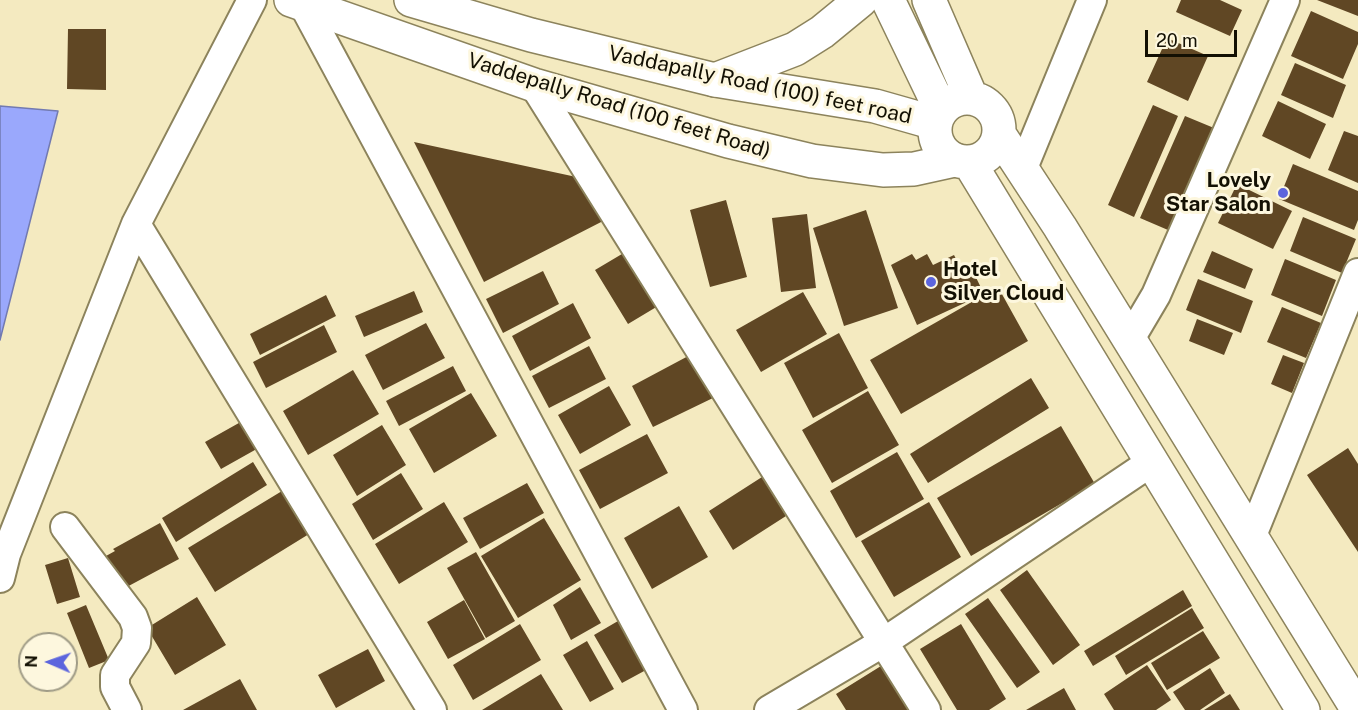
<!DOCTYPE html>
<html>
<head>
<meta charset="utf-8">
<style>
	body { margin:0 }
	#map { position:relative; width:1358px; height:710px; overflow:hidden; background:#f4eac0; font-family:"Public Sans",sans-serif }
	canvas { display:block }
	.north { position:absolute; left:18px; top:632px; width:60px; height:60px; box-sizing:border-box; background:#fdf7de; border:2px solid #9f9b86; border-radius:50%; rotate:272deg; font-size:16px; font-weight:700; line-height:24px; text-align:center; color:#131003 }
	.north::after { content:''; display:block; margin:auto; width:21px; height:27px; background:#5c65dd; clip-path:polygon(50% 0,100% 100%,50% 72%,0 100%) }
	.scale { position:absolute; left:1145px; top:30px; width:92px; height:27px; box-sizing:border-box; border:3px solid #131003; border-top:0; padding-left:8px; font-size:18px; line-height:21px; white-space:nowrap; color:#131003; -webkit-text-stroke:4px #fdf7de; paint-order:stroke }
</style>
</head>
<body>
<div id="map">
<canvas width="1358" height="710"></canvas>
<div class="north">N</div>
<div class="scale">20 m</div>
</div>
<script>
const context = document.querySelector('canvas').getContext('2d');
context.lineJoin = 'round';
function fill(path, color) {
  context.fillStyle = color;
  context.fill(path, 'evenodd');
}
function toPath(rows) {
  const path = new Path2D();
  for (const r of rows) {
    if (r.length === 3) {
      path.moveTo(r[0] + r[2], r[1]);
      path.arc(r[0], r[1], r[2], 0, 2 * Math.PI);
      continue;
    }
    path.moveTo(r[0], r[1]);
    for (let i = 2; i < r.length; i += 2) path.lineTo(r[i], r[i + 1]);
  }
  return path;
}
function stroke(path, color, width, dash) {
  context.strokeStyle = color;
  context.lineWidth = width;
  context.lineCap = dash ? 'butt' : 'round';
  context.setLineDash(dash || []);
  context.stroke(path);
}
function write(font, color, halo, rows, align = 'center') {
  context.font = font + ' "Public Sans",sans-serif';
  context.lineWidth = 6;
  context.setLineDash([]);
  context.textBaseline = 'middle';
  context.strokeStyle = halo;
  context.fillStyle = color;
  for (const [text, x, y, turn = 0] of rows) {
    context.save();
    context.translate(x, y);
    context.rotate((+turn || 0) * Math.PI / 180);
    context.textAlign = isNaN(turn) ? turn : align;
    if (halo) context.strokeText(text, 0, 0);
    context.fillText(text, 0, 0);
    context.restore();
  }
}
const water = toPath([
	[0,106,58,111,0,340,0,106]
]);
fill(water, '#9aa8fc');
stroke(water, '#727ab1', 1.5);
fill(toPath([
	[1181,0,1220,0,1242,10,1230,36,1176,12],
	[1317,0,1358,0,1358,16],
	[1311,11,1358,32,1358,44,1343,79,1291,56],
	[68,29,106,29,106,90,67,89],
	[1167,38,1208,56,1188,101,1147,82],
	[1295,63,1346,85,1333,118,1281,95],
	[1278,101,1326,124,1310,159,1262,136],
	[1153,105,1178,116,1134,217,1108,205],
	[1185,116,1214,128,1168,230,1140,218],
	[1344,131,1358,136,1358,183,1328,170],
	[414,142,581,178,605,220,484,282],
	[1293,164,1358,191,1358,220,1354,230,1279,199],
	[1237,184,1292,211,1273,249,1218,223],
	[726,200,747,277,710,287,690,210],
	[866,210,898,308,844,326,813,228],
	[807,214,816,288,781,292,772,218],
	[1303,217,1356,239,1342,273,1290,251],
	[627,251,658,306,628,324,595,270],
	[1212,251,1253,269,1245,289,1203,272],
	[912,254,916,260,927,254,933,265,954,255,960,267,969,263,984,294,917,325,891,265],
	[1285,259,1336,280,1322,316,1271,295],
	[543,271,559,304,503,333,486,299],
	[1198,279,1253,301,1241,333,1186,310],
	[998,287,1028,341,901,414,870,360],
	[414,291,423,312,364,337,355,316],
	[803,292,827,334,761,372,736,330],
	[326,295,336,316,260,355,250,334],
	[573,303,591,338,530,371,512,336],
	[1282,307,1321,323,1306,358,1267,342],
	[1197,319,1233,333,1224,355,1189,341],
	[426,323,445,358,383,390,365,355],
	[324,325,337,352,266,388,253,362],
	[839,333,868,388,813,418,784,363],
	[589,346,606,379,549,408,532,376],
	[692,354,715,397,653,427,632,386],
	[1283,355,1304,363,1292,393,1271,384],
	[453,366,466,391,399,426,386,401],
	[353,370,379,414,308,455,283,411],
	[1031,378,1049,408,928,483,910,454],
	[609,386,631,425,580,454,558,415],
	[868,391,899,445,832,483,802,430],
	[471,393,497,436,434,473,409,429],
	[246,419,262,446,221,469,205,442],
	[382,425,406,465,357,496,333,455],
	[1061,426,1095,484,971,556,937,498],
	[647,434,668,473,600,509,579,470],
	[1348,448,1358,464,1358,552,1307,475],
	[897,452,924,499,856,538,830,491],
	[253,462,267,485,176,542,162,518],
	[401,473,423,509,373,540,352,504],
	[762,477,786,516,733,550,709,511],
	[527,483,544,513,480,549,463,518],
	[282,491,309,534,215,592,188,548],
	[444,502,468,542,399,584,375,544],
	[929,502,961,557,894,597,861,541],
	[679,506,708,557,652,589,624,538],
	[544,518,581,580,518,618,481,556],
	[160,523,179,559,123,589,106,556,115,551,113,549],
	[476,552,515,621,486,638,447,568],
	[68,558,80,597,57,604,45,565],
	[1027,570,1080,645,1053,665,1000,590],
	[580,587,601,623,571,640,553,605],
	[1183,590,1192,606,1093,666,1084,651],
	[197,597,226,645,175,675,147,628],
	[988,598,1040,672,1017,688,965,614],
	[464,600,485,639,448,659,427,622],
	[86,605,109,660,89,668,67,613],
	[1192,608,1204,628,1126,675,1115,656],
	[618,621,646,670,622,683,594,635],
	[520,624,541,660,473,700,453,665],
	[961,624,1006,699,989,710,957,710,920,649],
	[1203,631,1220,658,1167,690,1151,663],
	[587,641,614,689,590,702,563,655],
	[368,649,385,681,336,708,318,675],
	[1147,665,1171,700,1156,710,1114,710,1104,694],
	[881,666,909,710,846,710,836,694],
	[1210,668,1225,693,1200,710,1185,710,1173,692],
	[541,674,563,710,482,710],
	[240,679,257,710,183,710],
	[1064,688,1076,710,1026,710],
	[1230,694,1240,710,1204,710]
]), '#604724');
const street = toPath([
	[303,4,683,710],
	[534,85,926,710],
	[1023,168,1092,0],
	[136,224,432,710],
	[1130,339,1156,295,1285,0],
	[65,527,133,617,137,628,136,643,115,675,115,687,127,710],
	[1251,538,1358,273],
	[0,578,6,554,136,224,252,0],
	[769,710,884,642,1150,463]
]);
const secondary = toPath([
	[291,0,534,85,728,141,812,161,883,170,914,169,955,160],
	[411,0,531,35,715,80,875,106,935,123]
]);
const primary = toPath([
	[888,0,941,110],
	[929,0,971,97],
	[967,130,32],
	[999,134,1060,227,1358,710],
	[969,162,1303,710]
]);
const highway = toPath([
	[715,80,795,49,822,32,861,0]
]);
stroke(street, '#8c835c', 32);
stroke(secondary, '#8c835c', 36);
stroke(primary, '#8c835c', 36);
stroke(highway, '#8c835c', 36);
stroke(street, '#fff', 28);
stroke(secondary, '#fff', 33);
stroke(primary, '#fff', 33);
stroke(highway, '#fff', 33);
for (const [x, y, r, color] of [
	[1283,193,6,"#5c65dd"],
	[931,282,6,"#5c65dd"]
]) {
  const dot = new Path2D();
  dot.arc(x, y, r, 0, 2 * Math.PI);
  context.fillStyle = color;
  context.fill(dot);
  stroke(dot, '#fdf7de', 2);
}
write('21px', '#131003', '#fdf7de', [
	["Vaddapally Road (100) feet road",760,85,12],
	["Vaddepally Road (100 feet Road)",619,106,17]
]);
write('bold 21px', '#131003', '#fdf7de', [
	["Lovely",1271,181],
	["Star Salon",1271,205],
	["Hotel",943,270,"left"],
	["Silver Cloud",943,294,"left"]
], 'right');
</script>
</body>
</html>
